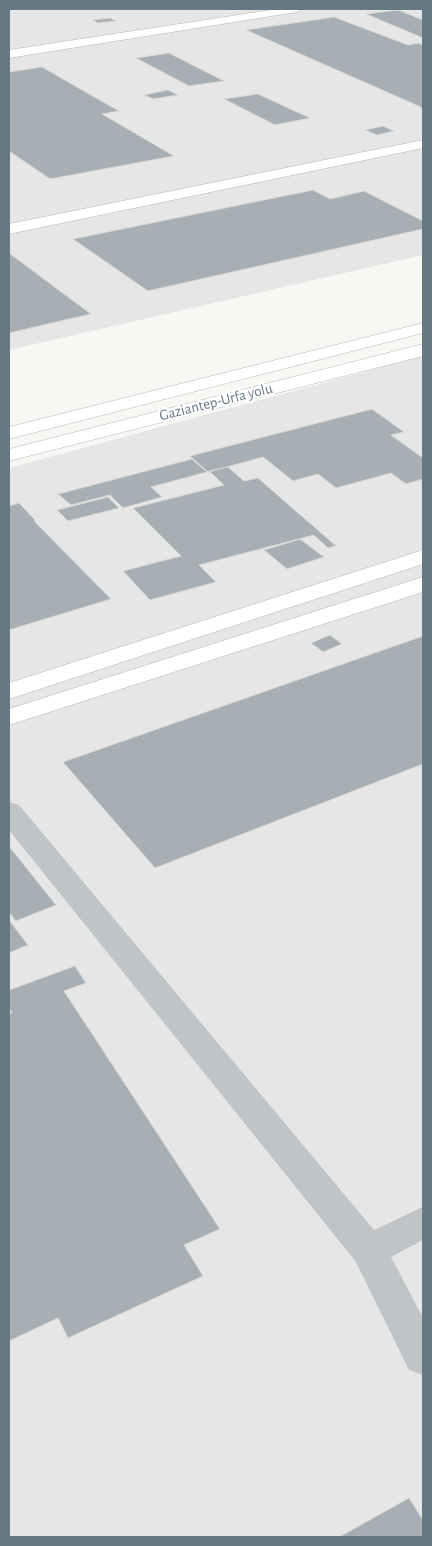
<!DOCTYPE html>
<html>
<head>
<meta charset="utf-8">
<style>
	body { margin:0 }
	#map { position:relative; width:432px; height:1546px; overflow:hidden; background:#f7f7f4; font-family:"Alegreya Sans",sans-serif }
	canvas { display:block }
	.frame { position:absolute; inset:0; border:10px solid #667884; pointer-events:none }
</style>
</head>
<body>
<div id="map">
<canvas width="432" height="1546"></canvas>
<div class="frame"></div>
</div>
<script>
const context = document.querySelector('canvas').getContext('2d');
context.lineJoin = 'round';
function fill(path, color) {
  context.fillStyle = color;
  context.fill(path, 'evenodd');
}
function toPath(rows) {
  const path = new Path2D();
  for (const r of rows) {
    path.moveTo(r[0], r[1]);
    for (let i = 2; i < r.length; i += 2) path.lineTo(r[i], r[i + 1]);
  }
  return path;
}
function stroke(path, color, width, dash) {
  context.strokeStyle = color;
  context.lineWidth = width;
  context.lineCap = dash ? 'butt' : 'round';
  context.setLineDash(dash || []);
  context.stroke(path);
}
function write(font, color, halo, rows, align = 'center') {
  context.font = font + ' "Alegreya Sans",sans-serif';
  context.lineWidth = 5;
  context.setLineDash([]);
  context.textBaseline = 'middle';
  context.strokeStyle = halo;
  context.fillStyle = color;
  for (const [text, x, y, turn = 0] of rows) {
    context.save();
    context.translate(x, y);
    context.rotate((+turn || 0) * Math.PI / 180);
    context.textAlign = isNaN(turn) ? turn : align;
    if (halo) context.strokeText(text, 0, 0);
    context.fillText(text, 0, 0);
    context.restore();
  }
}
fill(toPath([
	[9,9,423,9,423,255,9,350],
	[423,356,423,1537,9,1537,9,468]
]), '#e5e6e5');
const building = toPath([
	[398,10,423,20,423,38,366,14,398,10],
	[334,17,408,45,418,43,423,45,423,108,246,30,334,17],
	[110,18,116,21,98,23,93,20,110,18],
	[169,53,224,81,189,86,136,58,169,53],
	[42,67,119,111,102,114,174,156,50,179,9,151,9,72,42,67],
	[168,90,178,95,153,99,144,95,168,90],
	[258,94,310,118,275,125,224,99,258,94],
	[383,126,394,131,377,135,365,130,383,126],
	[313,190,330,199,364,191,423,221,423,229,148,291,73,239,313,190],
	[9,253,91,314,9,333,9,253],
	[372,409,404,432,391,435,423,458,423,479,406,484,391,473,336,488,318,474,293,481,263,457,208,472,190,456,372,409],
	[192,459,207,472,151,487,162,497,123,508,110,495,71,505,58,494,192,459],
	[228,467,244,481,258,478,336,546,328,548,314,535,199,565,216,582,150,600,123,571,181,556,133,508,224,485,209,471,228,467],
	[108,497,119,508,68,521,57,510,108,497],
	[19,503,36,521,34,521,111,599,9,630,9,506,19,503],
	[300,539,324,557,287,569,264,550,300,539],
	[330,635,342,644,323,652,311,643,330,635],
	[423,636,423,764,155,868,63,762,423,636],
	[9,846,56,905,16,921,9,912,9,846],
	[9,920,28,945,9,953,9,920],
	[75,966,86,983,64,991,220,1229,184,1245,203,1276,68,1338,58,1318,9,1341,9,1014,12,1013,9,1008,9,990,75,966],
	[409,1498,423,1520,423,1537,339,1537,409,1498]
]);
fill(building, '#a7afb5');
stroke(building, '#d8d8d6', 1);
const secondary = toPath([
	[277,9,303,9,297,12,9,58,9,50,277,9],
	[423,140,423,148,9,234,9,224,423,140],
	[423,550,423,564,9,699,9,683,423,550],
	[423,577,423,592,9,725,9,709,423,577]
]);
const highway = toPath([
	[423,323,423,333,9,439,9,427,423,323],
	[423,344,423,356,9,461,9,449,423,344]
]);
stroke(secondary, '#b2b8bc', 1);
stroke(highway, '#b3b7ba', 1);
fill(toPath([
	[9,802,19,805,374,1230,423,1207,423,1240,391,1257,423,1318,423,1375,409,1370,356,1262,9,830,9,802]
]), '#c0c4c7');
fill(secondary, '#fff');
fill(highway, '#fff');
write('15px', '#667884', '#fff', [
	["Gaziantep-Urfa yolu",216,402,-14]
]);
</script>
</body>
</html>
